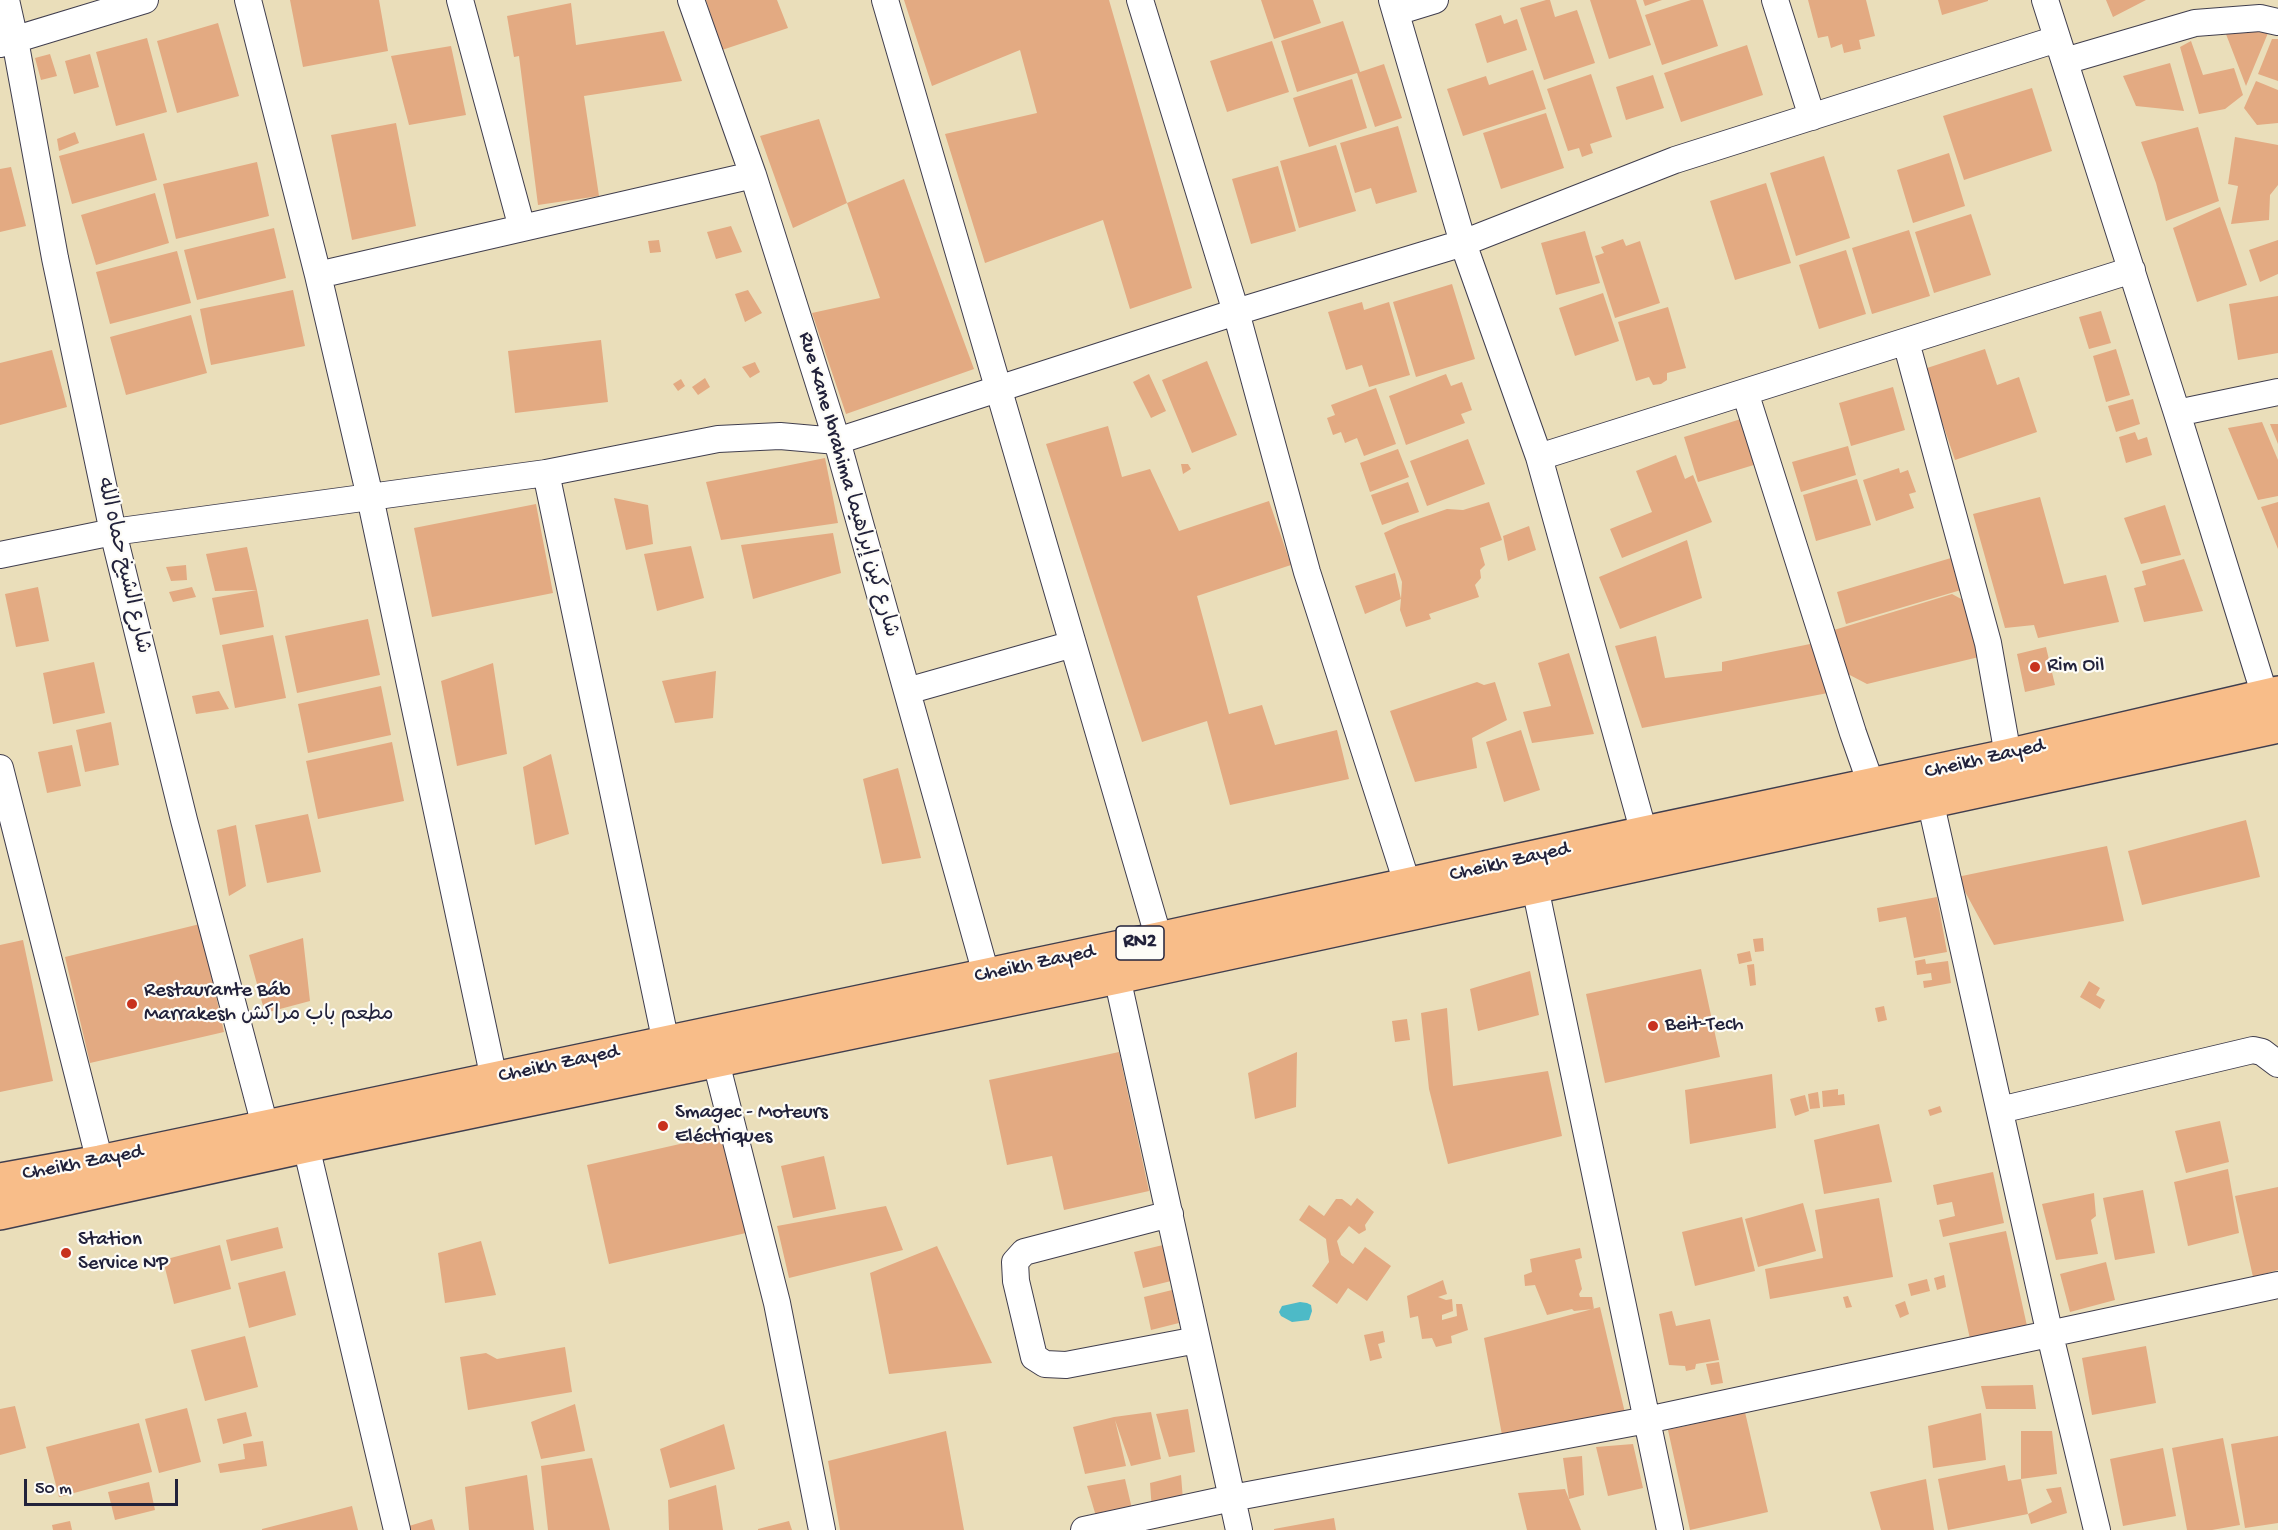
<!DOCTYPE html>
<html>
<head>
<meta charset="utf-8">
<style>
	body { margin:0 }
	#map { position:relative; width:2278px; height:1530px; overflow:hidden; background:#eadeba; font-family:"Gochi Hand",sans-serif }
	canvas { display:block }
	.scale { position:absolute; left:24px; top:1479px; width:154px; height:27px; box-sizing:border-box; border:3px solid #22223b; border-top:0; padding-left:8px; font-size:18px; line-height:21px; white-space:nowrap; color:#22223b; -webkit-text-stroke:4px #fdfcf7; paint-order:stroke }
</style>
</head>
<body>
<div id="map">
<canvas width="2278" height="1530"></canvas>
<div class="scale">50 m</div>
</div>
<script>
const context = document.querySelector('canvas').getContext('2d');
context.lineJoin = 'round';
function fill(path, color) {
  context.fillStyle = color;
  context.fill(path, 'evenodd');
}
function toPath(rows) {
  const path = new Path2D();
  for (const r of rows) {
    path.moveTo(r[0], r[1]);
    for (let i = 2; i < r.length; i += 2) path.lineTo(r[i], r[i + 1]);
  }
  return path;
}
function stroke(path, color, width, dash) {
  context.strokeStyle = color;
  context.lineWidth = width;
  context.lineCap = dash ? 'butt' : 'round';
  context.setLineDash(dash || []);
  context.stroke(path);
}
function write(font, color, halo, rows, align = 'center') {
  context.font = font + ' "Gochi Hand","Playpen Sans Arabic",sans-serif';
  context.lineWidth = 4.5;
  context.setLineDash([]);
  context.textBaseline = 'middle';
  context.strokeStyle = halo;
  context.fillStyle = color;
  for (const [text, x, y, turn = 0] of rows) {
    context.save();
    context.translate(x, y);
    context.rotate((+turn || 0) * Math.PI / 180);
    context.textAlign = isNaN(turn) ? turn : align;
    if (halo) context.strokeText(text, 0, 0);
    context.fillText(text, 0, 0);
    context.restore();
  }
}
fill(toPath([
	[1300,1302,1307,1303,1311,1305,1312,1311,1309,1320,1292,1322,1281,1316,1279,1312,1282,1306]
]), '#4dbac7');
fill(toPath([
	[290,0,379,0,388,51,303,67],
	[706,0,777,0,788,28,722,50],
	[904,0,1109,0,1192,288,1130,309,1103,220,985,263,945,134,1037,113,1020,50,932,86],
	[1261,0,1313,0,1321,23,1274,39],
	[1546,0,1550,0,1555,17,1577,10,1595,63,1544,80,1520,8],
	[1590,0,1636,0,1651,45,1609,59],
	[1643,0,1662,0,1645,6],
	[1691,0,1703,0,1718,46,1662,65,1645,15],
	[1808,0,1866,0,1875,36,1859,40,1861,49,1844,53,1842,44,1831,48,1828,36,1818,38],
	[1938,0,1988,0,1988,1,1942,15],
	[2106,0,2146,0,2113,17],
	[571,3,576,45,664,31,682,81,584,96,599,196,538,205,519,56,514,57,507,16],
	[1501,15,1504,24,1517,19,1527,50,1487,63,1475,24],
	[1343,21,1360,72,1384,64,1402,118,1375,127,1357,73,1297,92,1281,41],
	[218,23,239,96,177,113,157,41],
	[2224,29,2268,33,2246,86],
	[147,38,167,112,116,126,96,52],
	[2272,39,2278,39,2278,81,2258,74],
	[1272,41,1289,92,1227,112,1210,61],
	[2191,41,2203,75,2234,68,2243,95,2225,109,2199,114,2180,47],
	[1747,45,1763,95,1681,122,1664,73],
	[451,46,466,115,409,125,391,56],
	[50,54,57,76,41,80,35,58],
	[90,54,99,87,74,94,65,61],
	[2170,63,2184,111,2136,106,2123,76],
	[1533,70,1546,109,1463,136,1447,89,1486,76,1489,85],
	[1591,74,1612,137,1590,144,1593,153,1582,157,1579,148,1568,151,1547,89],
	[1653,75,1664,108,1626,120,1616,87],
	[1352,79,1367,128,1309,147,1293,98],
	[2256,81,2278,90,2278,123,2257,125,2244,108],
	[2032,88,2052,151,1964,180,1943,116],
	[1546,113,1564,168,1501,189,1483,133],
	[819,119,847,203,793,228,760,136],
	[396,123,416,226,352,240,331,135],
	[1398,126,1417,192,1376,204,1371,188,1355,193,1340,143],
	[2198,127,2219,201,2166,221,2156,183,2141,142],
	[75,132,79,143,59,151,57,139],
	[144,133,157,180,72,204,59,156],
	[2235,137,2278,145,2278,185,2270,195,2269,220,2231,224,2238,186,2228,184],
	[1336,145,1356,211,1299,228,1280,161],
	[1949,153,1965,206,1913,223,1897,170],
	[1824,156,1850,238,1796,256,1770,173],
	[257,162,269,216,176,239,163,184],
	[1278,166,1296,231,1251,244,1232,179],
	[11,167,26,226,0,232,0,169],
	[904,179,974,369,846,414,812,313,880,298,847,203],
	[1766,183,1791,263,1735,280,1710,201],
	[155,193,169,243,96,265,81,215],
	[2220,207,2247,285,2197,302,2173,228],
	[1971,214,1991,275,1934,293,1915,232],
	[731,226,742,252,716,259,707,232],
	[274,228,286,278,197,300,184,250],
	[1909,230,1930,296,1872,314,1852,248],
	[1585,231,1600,283,1556,295,1541,243],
	[1623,239,1626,246,1640,241,1660,303,1615,318,1595,256,1604,253,1601,247],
	[659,240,661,252,650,253,648,241],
	[2278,240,2278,274,2260,282,2249,250],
	[1846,250,1866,314,1819,329,1799,265],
	[177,251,191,303,110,324,96,272],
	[1452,284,1475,359,1416,377,1393,302],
	[293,290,305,346,211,365,200,309],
	[748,290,762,313,745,322,735,294],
	[1603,293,1619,341,1575,356,1559,308],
	[2278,296,2278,353,2238,360,2229,304],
	[1362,302,1364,310,1389,302,1410,375,1369,387,1362,365,1346,370,1328,312],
	[1668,307,1686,368,1667,373,1667,380,1661,384,1653,385,1649,377,1636,381,1618,322],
	[2101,311,2111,343,2089,349,2079,317],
	[191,315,207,373,126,395,110,337],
	[601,340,608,402,515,413,508,351],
	[1985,349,1997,385,2019,377,2037,432,1955,460,1924,369],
	[2116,349,2130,395,2106,402,2093,356],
	[52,350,67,407,0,425,0,363],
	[1207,361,1237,435,1192,453,1162,380],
	[755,362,760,372,750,378,742,367],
	[1149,374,1166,411,1151,418,1133,382],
	[1446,374,1451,386,1462,382,1472,410,1461,414,1465,423,1406,445,1389,396],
	[705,378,710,387,698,395,692,387],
	[681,379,685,386,678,391,673,384],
	[1893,387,1905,430,1851,446,1839,403],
	[1376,388,1396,444,1364,456,1357,438,1345,443,1341,432,1333,435,1327,418,1335,415,1331,405],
	[2133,399,2140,424,2116,432,2108,406],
	[1744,418,1757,464,1698,482,1684,437],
	[2262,422,2278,460,2278,496,2258,500,2228,428],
	[2270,424,2278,424,2278,444],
	[1108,426,1122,477,1150,469,1179,531,1269,501,1291,565,1197,596,1229,714,1262,705,1275,745,1337,730,1349,779,1230,805,1207,721,1142,742,1046,444],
	[2135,432,2138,440,2147,437,2152,455,2126,463,2119,437],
	[1468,439,1485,484,1427,506,1410,461],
	[1848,446,1856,475,1801,492,1792,462],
	[1398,449,1409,477,1370,492,1360,463],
	[1676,455,1685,479,1693,475,1712,522,1622,558,1610,529,1652,512,1636,471],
	[825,458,838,523,721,540,706,482],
	[1181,464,1188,464,1191,469,1183,474],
	[1899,468,1900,473,1908,470,1916,492,1909,494,1914,508,1876,521,1863,480],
	[1857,479,1871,525,1816,541,1803,495],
	[1408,482,1419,512,1382,525,1371,495],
	[2040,497,2064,584,2106,575,2119,622,2038,638,2034,625,2005,628,1973,514],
	[614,498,648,505,653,544,626,550],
	[1489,502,1502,540,1480,548,1485,565,1480,570,1481,578,1475,585,1479,597,1429,614,1431,619,1406,627,1400,610,1401,599,1365,614,1355,586,1395,573,1401,599,1402,582,1384,533,1398,526,1447,509,1463,510],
	[2278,502,2278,549,2261,507],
	[536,504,553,593,432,617,414,528],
	[2165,505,2181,555,2141,564,2124,518],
	[1529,526,1536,550,1508,561,1503,536],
	[833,533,841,573,753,599,741,545],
	[1687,540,1702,598,1620,629,1599,577],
	[691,546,704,598,657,611,644,554],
	[247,547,257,590,215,591,206,554],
	[1951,558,1961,590,1846,624,1837,592],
	[2184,559,2203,611,2144,622,2134,588,2146,585,2142,571],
	[186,565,187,580,171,581,166,567],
	[38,587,49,641,16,647,5,594],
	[192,587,196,597,173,602,169,592],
	[257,590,264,627,220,635,212,598],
	[1952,594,1976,607,1983,656,1867,684,1844,672,1834,630],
	[368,619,380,675,297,693,285,636],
	[273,635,286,698,235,708,222,645],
	[1656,636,1665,678,1722,671,1722,662,1815,643,1828,693,1642,728,1615,646],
	[2046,647,2055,685,2025,692,2017,654],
	[1569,653,1594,734,1532,743,1523,712,1551,706,1538,663],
	[94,662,105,713,53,724,43,673],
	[493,663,507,754,457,766,441,681],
	[716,671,713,718,675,723,662,681],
	[1477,682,1484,685,1495,682,1507,720,1472,738,1477,768,1415,782,1390,711],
	[381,686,391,735,308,753,298,704],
	[219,691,229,709,196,714,192,696],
	[111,722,119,765,85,772,76,730],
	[1521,730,1540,790,1504,802,1486,742],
	[392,742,404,801,318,819,306,761],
	[72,745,81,786,47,793,38,752],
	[551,754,569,834,535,845,523,767],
	[898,768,921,858,882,864,863,779],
	[308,814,321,872,267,883,255,825],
	[2246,820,2260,877,2142,905,2128,851],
	[236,825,246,886,229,896,217,830],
	[2107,846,2124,921,1994,945,1957,877],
	[1937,897,1947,952,1914,958,1906,917,1879,922,1877,908],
	[200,924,224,1032,90,1063,65,957],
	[303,938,310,1001,265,1013,249,955],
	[1763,938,1764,951,1755,952,1753,939],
	[23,940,53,1081,0,1092,0,945],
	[1750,951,1752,961,1739,964,1737,954],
	[1925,959,1926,964,1948,961,1951,983,1924,988,1923,981,1932,980,1931,973,1917,975,1915,961],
	[1754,964,1756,985,1750,986,1747,965],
	[1701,969,1720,1057,1605,1083,1586,994],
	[1530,971,1539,1015,1478,1031,1470,989],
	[2089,981,2100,988,2096,995,2105,1000,2100,1009,2080,997],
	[1884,1006,1887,1020,1878,1022,1875,1008],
	[1447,1008,1453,1086,1548,1071,1562,1136,1448,1164,1429,1089,1421,1013],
	[1407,1019,1410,1040,1395,1042,1392,1021],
	[1119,1052,1149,1191,1064,1210,1052,1156,1007,1165,989,1080],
	[1297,1052,1296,1107,1255,1119,1248,1073],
	[1772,1074,1776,1128,1690,1144,1685,1090],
	[1838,1089,1838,1095,1844,1094,1845,1105,1823,1107,1822,1091],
	[1818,1092,1820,1108,1810,1109,1808,1094],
	[1805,1095,1809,1111,1795,1116,1790,1099],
	[1940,1106,1942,1112,1930,1116,1928,1110],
	[2220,1121,2229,1162,2186,1173,2175,1131],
	[1879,1124,1892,1182,1824,1194,1814,1140],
	[724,1134,746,1233,609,1264,587,1165],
	[824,1156,836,1209,793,1218,781,1166],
	[2228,1169,2239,1233,2188,1246,2174,1182],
	[1993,1172,2004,1223,1943,1237,1939,1220,1955,1216,1952,1202,1937,1205,1933,1185],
	[2278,1187,2278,1270,2253,1277,2235,1196],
	[2143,1190,2155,1253,2115,1260,2103,1198],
	[2094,1193,2096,1216,2091,1220,2098,1254,2056,1260,2042,1204],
	[1357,1198,1374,1212,1365,1225,1366,1230,1359,1234,1349,1226,1337,1241,1341,1255,1353,1264,1365,1247,1391,1266,1367,1301,1348,1288,1337,1304,1312,1286,1329,1262,1326,1239,1299,1220,1309,1205,1324,1216,1336,1199,1342,1199,1351,1206],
	[1879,1198,1893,1277,1770,1299,1765,1269,1823,1258,1815,1210],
	[1803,1203,1816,1251,1758,1267,1745,1219],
	[886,1206,903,1250,789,1278,777,1226],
	[1742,1217,1755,1271,1695,1286,1682,1232],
	[278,1227,283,1248,231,1261,226,1240],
	[2006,1231,2027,1326,1970,1339,1949,1243],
	[481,1241,496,1295,445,1303,438,1253],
	[220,1245,231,1289,174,1304,163,1260],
	[1163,1245,1171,1281,1143,1288,1134,1252],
	[937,1246,992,1363,889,1374,870,1273],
	[1580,1248,1582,1258,1575,1260,1582,1289,1579,1294,1580,1297,1592,1297,1594,1309,1574,1311,1572,1309,1547,1315,1535,1285,1525,1286,1524,1275,1532,1272,1530,1259],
	[2106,1262,2115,1300,2070,1312,2060,1274],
	[285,1271,296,1315,249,1328,238,1283],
	[1944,1275,1946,1287,1937,1290,1934,1278],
	[1927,1279,1930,1291,1911,1296,1908,1284],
	[1443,1280,1447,1294,1438,1297,1446,1300,1452,1299,1453,1311,1442,1315,1442,1320,1457,1316,1456,1304,1462,1304,1468,1330,1451,1336,1452,1343,1436,1347,1432,1338,1422,1339,1418,1316,1410,1318,1407,1296],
	[1172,1290,1179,1323,1151,1330,1144,1297],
	[1848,1296,1852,1307,1846,1308,1843,1297],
	[1905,1301,1909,1314,1900,1318,1895,1305],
	[1600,1307,1625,1413,1502,1435,1484,1338],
	[1672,1311,1676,1326,1710,1319,1719,1360,1696,1364,1695,1369,1686,1371,1685,1366,1669,1365,1659,1314],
	[1383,1331,1385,1342,1378,1344,1382,1358,1370,1361,1364,1335],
	[245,1336,258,1387,205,1401,191,1350],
	[2146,1346,2156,1403,2092,1415,2082,1358],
	[565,1347,572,1392,468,1410,460,1357,486,1353,497,1359],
	[1719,1362,1723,1383,1711,1385,1706,1364],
	[2033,1385,2036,1409,1986,1409,1981,1386],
	[575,1404,585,1451,541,1459,531,1422],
	[15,1406,26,1448,0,1455,0,1409],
	[187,1408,201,1462,159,1473,145,1419],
	[1188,1409,1195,1452,1169,1457,1156,1414],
	[246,1412,252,1436,223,1444,217,1419],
	[1151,1412,1161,1459,1131,1466,1115,1420,1126,1466,1085,1474,1073,1427,1114,1417],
	[1745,1412,1768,1512,1690,1530,1668,1430],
	[1981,1413,1986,1460,1933,1468,1928,1426],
	[139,1423,152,1472,59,1497,46,1447],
	[724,1424,735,1469,670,1488,660,1449],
	[946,1431,964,1530,840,1530,828,1461],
	[2021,1431,2052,1431,2057,1474,2021,1479],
	[2278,1436,2278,1523,2245,1528,2231,1444],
	[2223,1438,2240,1525,2212,1530,2187,1530,2172,1448],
	[263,1441,267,1466,220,1473,218,1464,245,1459,243,1444],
	[1633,1444,1643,1488,1608,1496,1596,1447],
	[2163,1448,2176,1516,2123,1526,2110,1459],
	[1582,1456,1584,1495,1569,1499,1563,1458],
	[592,1458,610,1530,548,1530,541,1466],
	[2005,1465,2008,1481,2021,1479,2028,1514,1948,1530,1938,1479],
	[527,1475,534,1530,469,1530,465,1487],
	[1181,1475,1183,1500,1152,1511,1150,1483],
	[1125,1479,1133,1513,1098,1523,1087,1486],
	[1926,1479,1934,1530,1881,1530,1870,1492],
	[149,1482,155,1510,115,1520,108,1492],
	[716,1485,723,1530,669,1530,668,1500],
	[2061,1487,2067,1513,2031,1524,2028,1514,2052,1502,2046,1489],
	[1565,1489,1581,1530,1527,1530,1518,1493],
	[352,1506,358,1530,262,1530,262,1529],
	[1334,1518,1336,1530,1274,1530,1274,1529],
	[432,1519,435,1530,410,1530,409,1526],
	[70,1521,72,1530,53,1530,52,1525],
	[789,1521,792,1530,758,1530,758,1529]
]), '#e3aa82');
const minor = toPath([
	[6,0,15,40,55,258,113,532,184,820,265,1126],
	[248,0,318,275,370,497,494,1079],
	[460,0,522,228],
	[691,0,753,175,837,441,986,974],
	[885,0,1159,939],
	[1140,0,1236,312,1307,572,1408,886],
	[1392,0,1463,243,1539,457,1644,833],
	[1775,0,1812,117],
	[2045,0,2177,413,2270,712],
	[1396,12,1435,0],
	[0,44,145,0],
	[2065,61,2195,23,2260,18,2278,22],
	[318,275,753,175],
	[1906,342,1988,643,2011,772],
	[1745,392,1853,733,1871,784],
	[2177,413,2278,392],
	[1539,457,2132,270],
	[546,473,666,1043],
	[0,555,113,532,546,473,718,439,780,436,837,441,1236,312,1463,243,1675,160,2057,39],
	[907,691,1073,644],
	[0,768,100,1162],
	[1930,800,2050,1335,2097,1530],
	[1535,887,1670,1530],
	[1117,977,1239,1530],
	[716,1062,777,1303,822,1530],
	[2000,1110,2253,1050,2262,1052,2278,1064],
	[306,1146,397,1530],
	[1170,1214,1024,1252,1015,1262,1016,1281,1034,1357,1045,1364,1066,1365,1197,1340],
	[1084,1530,1232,1498,1647,1420,2278,1285]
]);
const highway = toPath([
	[0,1180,100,1162,1159,939,1644,833,2007,756,2278,693],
	[0,1213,306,1146,1117,977,2278,726]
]);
stroke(minor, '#403e4e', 28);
stroke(highway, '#403e4e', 36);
stroke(minor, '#fff', 26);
stroke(highway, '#f8bd89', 33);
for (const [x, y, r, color] of [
	[2035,667,6,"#c8321e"],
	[132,1004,6,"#c8321e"],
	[1653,1026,6,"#c8321e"],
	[663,1126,6,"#c8321e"],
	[66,1253,6,"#c8321e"]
]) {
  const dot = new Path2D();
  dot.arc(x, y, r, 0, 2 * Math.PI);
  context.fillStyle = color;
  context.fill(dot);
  stroke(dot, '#fdfcf7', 2);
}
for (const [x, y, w] of [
	[1140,943,48]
]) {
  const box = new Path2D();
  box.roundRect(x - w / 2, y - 17, w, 34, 4.5);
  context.fillStyle = '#fdfcf7';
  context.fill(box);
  stroke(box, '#22223b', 1.5);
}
write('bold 20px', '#22223b', null, [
	["RN2",1140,943]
]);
write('21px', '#22223b', '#fdfcf7', [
	["Rue Kane Ibrahima شارع كين إبراهيما",847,485,74],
	["شارع الشيخ حماه الله",122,566,77],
	["Cheikh Zayed",1985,760,-13],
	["Cheikh Zayed",1510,863,-13],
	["Cheikh Zayed",1035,965,-12],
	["Cheikh Zayed",559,1065,-12],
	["Cheikh Zayed",83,1164,-11]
]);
write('21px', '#22223b', '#fdfcf7', [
	["Rim Oil",2047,667],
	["Restaurante Báb",144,992],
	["Marrakesh مطعم باب مراكش",144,1016],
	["Beit-Tech",1665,1026],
	["Smagec - Moteurs",675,1114],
	["Eléctriques",675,1138],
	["Station",78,1241],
	["Service NP",78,1265]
], 'left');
</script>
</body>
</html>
